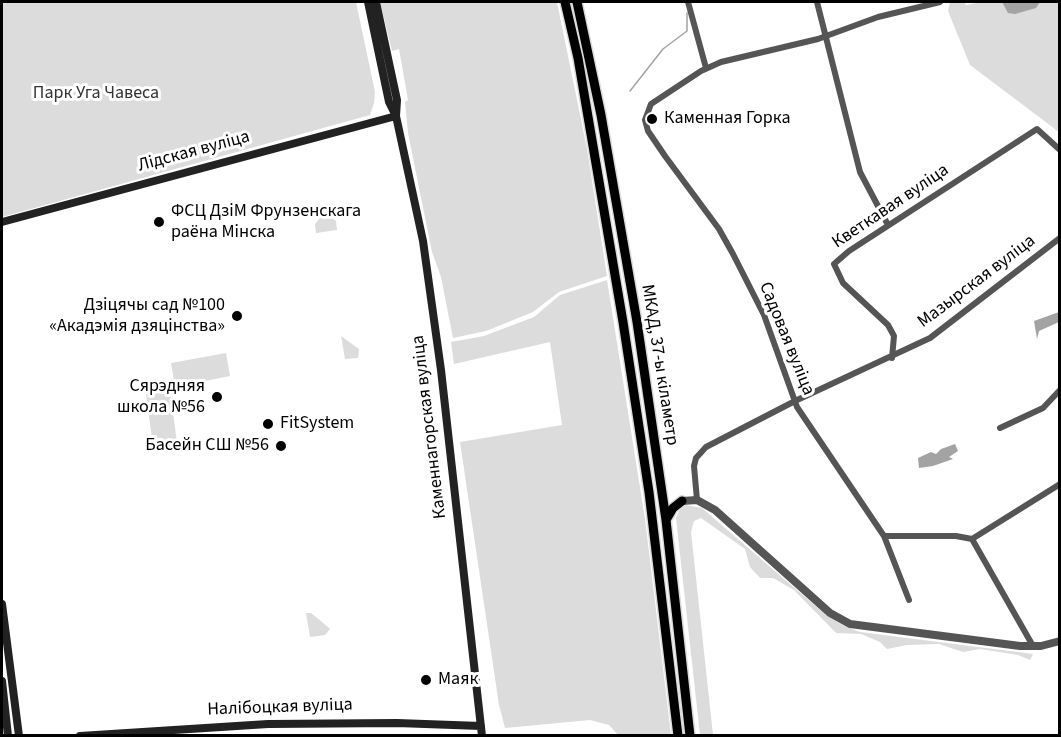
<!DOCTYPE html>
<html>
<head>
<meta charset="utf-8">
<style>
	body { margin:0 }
	#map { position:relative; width:1061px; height:737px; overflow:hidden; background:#fff; font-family:"Source Sans 3",sans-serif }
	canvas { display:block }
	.frame { position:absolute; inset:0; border:3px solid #000; pointer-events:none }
</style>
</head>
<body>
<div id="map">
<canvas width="1061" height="737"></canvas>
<div class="frame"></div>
</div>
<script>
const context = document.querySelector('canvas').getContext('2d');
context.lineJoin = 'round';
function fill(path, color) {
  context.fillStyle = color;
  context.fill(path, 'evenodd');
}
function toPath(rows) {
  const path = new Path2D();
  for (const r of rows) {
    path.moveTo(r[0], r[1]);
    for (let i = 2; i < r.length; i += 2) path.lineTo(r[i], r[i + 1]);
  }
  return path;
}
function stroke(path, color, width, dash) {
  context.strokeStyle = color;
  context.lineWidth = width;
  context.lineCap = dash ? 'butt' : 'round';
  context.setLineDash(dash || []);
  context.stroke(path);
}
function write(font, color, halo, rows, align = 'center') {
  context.font = font + ' "Source Sans 3",sans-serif';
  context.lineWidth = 6;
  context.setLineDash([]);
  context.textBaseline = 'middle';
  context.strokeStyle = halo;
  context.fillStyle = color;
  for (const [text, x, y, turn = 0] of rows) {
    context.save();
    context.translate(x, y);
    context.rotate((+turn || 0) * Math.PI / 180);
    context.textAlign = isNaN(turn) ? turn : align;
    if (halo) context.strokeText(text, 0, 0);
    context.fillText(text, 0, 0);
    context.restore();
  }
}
fill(toPath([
	[2,2,356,2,375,92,374,103,370,115,2,217],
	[380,2,557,2,587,149,607,276,559,292,533,312,486,331,453,338,441,277,432,252,408,133,405,102,408,100,399,49,392,51],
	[950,2,964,2,966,5,982,2,1059,2,1059,132,970,65,948,11],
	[324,213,336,221,337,230,316,233,315,224],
	[607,280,645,519,671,735,618,735,609,725,590,720,505,728,499,705,460,442,562,425,550,342,454,364,451,342,484,336,534,317,560,295],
	[341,336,359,349,358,358,345,359],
	[226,353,230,376,175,387,171,363],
	[170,390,177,443,153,446,146,394],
	[686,505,702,508,827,616,844,626,860,632,1033,654,1030,660,1018,655,980,649,963,652,939,644,907,645,887,649,880,642,861,634,836,633,794,590,773,578,760,578,750,567,745,549,701,518,694,521,691,532,713,735,700,735,676,518,680,509],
	[306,613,311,613,328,627,330,629,325,635,310,637]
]), '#dcdcdc');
fill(toPath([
	[1002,2,1040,2,1036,8,1015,14,1008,13],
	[1059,312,1059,322,1039,331,1037,339,1034,321],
	[955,444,958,451,949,457,953,459,933,466,919,468,918,458,931,452,936,454,941,449]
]), '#a3a3a3');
stroke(toPath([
	[630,91,663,49,687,31,687,13]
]), '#a3a3a3', 1.5);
const trunk = toPath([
	[565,2,578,58,623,322,649,492,678,736],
	[577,2,601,115,637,322,666,520,690,736],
	[666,520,673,508,682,501]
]);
stroke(trunk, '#dbdbdb', 12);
stroke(toPath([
	[688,2,706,68],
	[817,2,860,172,888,225],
	[892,358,894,336,888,325,843,283,834,264,849,251,1037,129,1060,150],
	[1000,428,1043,408,1060,390],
	[697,500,694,466,696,458,706,447,795,401,930,338,1060,238],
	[884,536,956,536,972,539],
	[972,539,1033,646],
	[972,539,1060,484],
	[909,600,884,536,797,407,764,315,733,254,719,229,665,156,648,131,645,120,651,104,701,71,721,62,818,39,878,17,940,2]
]), '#555', 6);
stroke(toPath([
	[682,501,697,500,715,510,830,613,850,624,1020,646,1041,646,1060,641]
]), '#555', 8);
stroke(toPath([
	[368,2,389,102,396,116,423,241,441,370,482,736],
	[376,2,397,100,396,116],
	[2,222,396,116],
	[2,604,19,736],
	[2,681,8,736],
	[80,736,268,724,397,723,481,726]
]), '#222', 8);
stroke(trunk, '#000', 9);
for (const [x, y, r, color] of [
	[652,119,6,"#000"],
	[159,222,6,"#000"],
	[237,316,6,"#000"],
	[217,397,6,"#000"],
	[268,424,6,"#000"],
	[281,446,6,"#000"],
	[426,680,6,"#000"]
]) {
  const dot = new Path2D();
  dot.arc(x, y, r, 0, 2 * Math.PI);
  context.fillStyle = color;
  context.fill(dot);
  stroke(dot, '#fff', 2);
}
write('18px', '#333', '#fff', [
	["Парк Уга Чавеса",96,94]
]);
write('18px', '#000', '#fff', [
	["Каменная Горка",664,119],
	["ФСЦ ДзіМ Фрунзенскага",171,212],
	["раёна Мінска",171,233],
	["Дзіцячы сад №100",225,306,"right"],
	["«Акадэмія дзяцінства»",225,327,"right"],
	["Сярэдняя",205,387,"right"],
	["школа №56",205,408,"right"],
	["FitSystem",280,424],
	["Басейн СШ №56",269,446,"right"],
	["Маяк",438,680]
], 'left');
write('18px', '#000', '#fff', [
	["Лідская вуліца",194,152,-15],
	["Кветкавая вуліца",891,207,-34],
	["Мазырская вуліца",977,282,-37],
	["Садовая вуліца",786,339,68],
	["МКАД, 37-ы кіламетр",659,365,81],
	["Каменнагорская вуліца",430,427,-97],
	["Налібоцкая вуліца",280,708,-2]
]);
</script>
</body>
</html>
